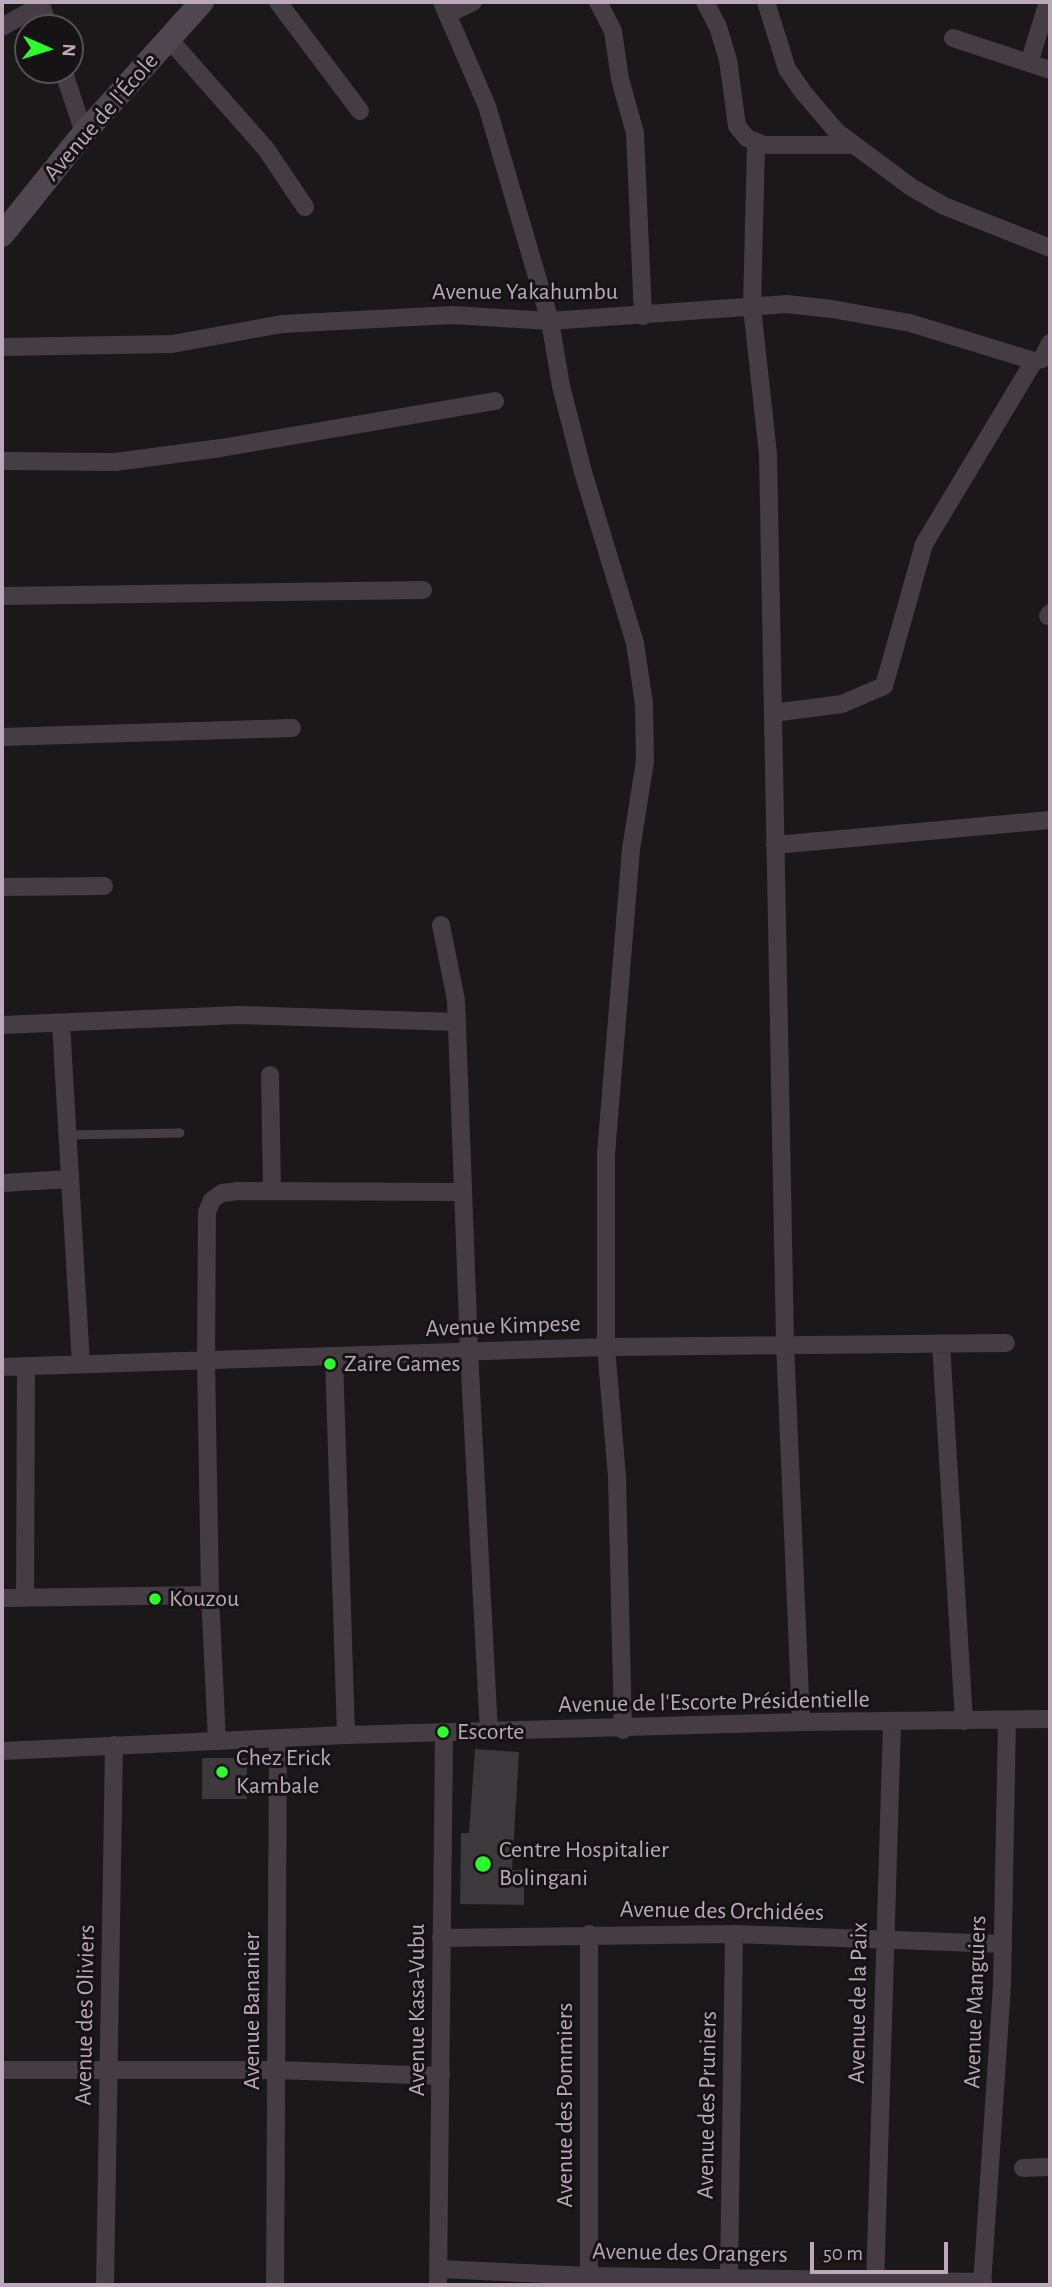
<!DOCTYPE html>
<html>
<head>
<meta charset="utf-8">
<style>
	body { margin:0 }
	#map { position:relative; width:1052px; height:2287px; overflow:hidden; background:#1a1819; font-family:"Alegreya Sans",sans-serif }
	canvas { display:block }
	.frame { position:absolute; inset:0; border:4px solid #bba9ba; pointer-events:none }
	.north { position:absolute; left:14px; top:14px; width:70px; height:70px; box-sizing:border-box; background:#151314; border:2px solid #574f56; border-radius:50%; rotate:93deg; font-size:19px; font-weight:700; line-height:28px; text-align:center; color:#bba9ba }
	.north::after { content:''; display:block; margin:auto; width:24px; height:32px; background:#2bff2d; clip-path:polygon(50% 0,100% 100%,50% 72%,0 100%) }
	.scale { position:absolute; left:810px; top:2242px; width:138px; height:32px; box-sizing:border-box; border:4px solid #bba9ba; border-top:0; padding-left:9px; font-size:21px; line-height:24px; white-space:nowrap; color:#bba9ba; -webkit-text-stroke:5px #151314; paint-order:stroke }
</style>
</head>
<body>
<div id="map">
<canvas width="1052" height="2287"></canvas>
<div class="frame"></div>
<div class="north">N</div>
<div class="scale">50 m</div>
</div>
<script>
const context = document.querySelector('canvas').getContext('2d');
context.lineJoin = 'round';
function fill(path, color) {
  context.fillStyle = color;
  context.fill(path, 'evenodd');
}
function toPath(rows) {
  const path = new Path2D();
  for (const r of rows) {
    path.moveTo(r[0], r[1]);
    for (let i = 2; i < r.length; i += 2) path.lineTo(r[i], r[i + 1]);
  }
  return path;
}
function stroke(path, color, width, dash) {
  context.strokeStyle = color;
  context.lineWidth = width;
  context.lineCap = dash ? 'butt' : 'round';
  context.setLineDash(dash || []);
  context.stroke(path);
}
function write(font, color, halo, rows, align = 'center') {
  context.font = font + ' "Alegreya Sans",sans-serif';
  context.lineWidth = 6;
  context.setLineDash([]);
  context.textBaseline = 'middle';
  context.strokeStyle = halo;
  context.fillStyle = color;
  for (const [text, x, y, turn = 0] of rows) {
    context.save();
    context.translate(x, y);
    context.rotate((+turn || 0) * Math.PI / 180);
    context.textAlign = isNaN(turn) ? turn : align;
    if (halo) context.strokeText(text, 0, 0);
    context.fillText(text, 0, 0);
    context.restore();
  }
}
fill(toPath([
	[475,1749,519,1752,512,1870,524,1870,524,1905,460,1904,461,1833,469,1833],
	[202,1758,247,1758,247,1799,202,1799]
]), '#3c383b');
stroke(toPath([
	[68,1135,180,1133]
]), '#453d43', 9);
stroke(toPath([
	[40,2,49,28],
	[278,2,360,111],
	[442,2,487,106,550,321,561,386,583,472,635,643,644,704,645,761,631,849,606,1154,606,1347,617,1477,623,1730],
	[598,2,613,31,620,79,635,133,643,316],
	[705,2,718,27,728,60,737,126,747,138,764,145,855,145],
	[766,2,787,69,803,92,837,132,911,187,944,206,1050,248],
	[447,14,473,2],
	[2,27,41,5],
	[953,38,1050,70],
	[169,39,266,149,305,207],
	[1029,63,1048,2],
	[63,70,84,133],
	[756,144,752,307,768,454,785,1343,801,1722],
	[2,347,172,344,282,324,452,315,550,321,787,304,832,309,910,323,1034,361,1042,359,1050,343],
	[2,461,115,462,221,448,495,401],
	[2,596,423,590],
	[1048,616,1050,613],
	[773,713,842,704,884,686,924,544,1034,361],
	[2,737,292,728],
	[775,845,1050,820],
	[2,887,104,886],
	[441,925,456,1000,469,1351,489,1732],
	[61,1024,81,1364],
	[2,1025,239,1015,456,1022],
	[270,1075,272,1191],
	[2,1183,70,1179],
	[941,1344,964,1721],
	[334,1357,346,1735],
	[2,1367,606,1347,1006,1343],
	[2,1598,210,1595],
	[25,1598,26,1367],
	[217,1741,210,1595,206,1360,207,1212,212,1200,222,1193,238,1191,462,1192],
	[2,1751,346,1735,801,1722,1050,1719],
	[589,1934,589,2276],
	[441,1938,734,1934,1002,1944],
	[2,2070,277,2070,441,2076],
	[1023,2168,1050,2167],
	[439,2269,589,2276,983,2282],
	[729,2277,734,1934],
	[105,2285,114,1745],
	[275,2285,278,1738],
	[438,2285,444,1734],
	[875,2285,892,1723],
	[982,2285,1002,1985,1007,1720]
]), '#453d43', 18);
stroke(toPath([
	[2,235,84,133,202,2]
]), '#50464f', 24);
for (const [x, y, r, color] of [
	[330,1364,7,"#2bff2d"],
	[155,1599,7,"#2bff2d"],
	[443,1732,7,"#2bff2d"],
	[222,1772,7,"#2bff2d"],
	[483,1864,9,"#2bff2d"]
]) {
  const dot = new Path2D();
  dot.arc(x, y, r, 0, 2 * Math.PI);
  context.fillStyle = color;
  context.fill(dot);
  stroke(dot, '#151314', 2.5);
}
write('24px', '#bba9ba', '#151314', [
	["Avenue de l'École",101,117,-49],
	["Avenue Yakahumbu",525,292],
	["Avenue Kimpese",503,1326,-2],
	["Avenue de l'Escorte Présidentielle",714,1702,-1],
	["Avenue des Orchidées",722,1911,1],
	["Avenue Manguiers",975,2002,-88],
	["Avenue de la Paix",858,2003,-89],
	["Avenue Kasa-Vubu",417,2010,-90],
	["Avenue Bananier",252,2011,-90],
	["Avenue des Oliviers",85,2015,-89],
	["Avenue des Pommiers",565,2105,-90],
	["Avenue des Pruniers",707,2105,-89],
	["Avenue des Orangers",690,2253,1]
]);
write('24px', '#bba9ba', '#151314', [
	["Zaïre Games",344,1364],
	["Kouzou",169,1599],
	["Escorte",457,1732],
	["Chez Erick",236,1758],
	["Kambale",236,1786],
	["Centre Hospitalier",499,1850],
	["Bolingani",499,1878]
], 'left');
</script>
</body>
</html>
